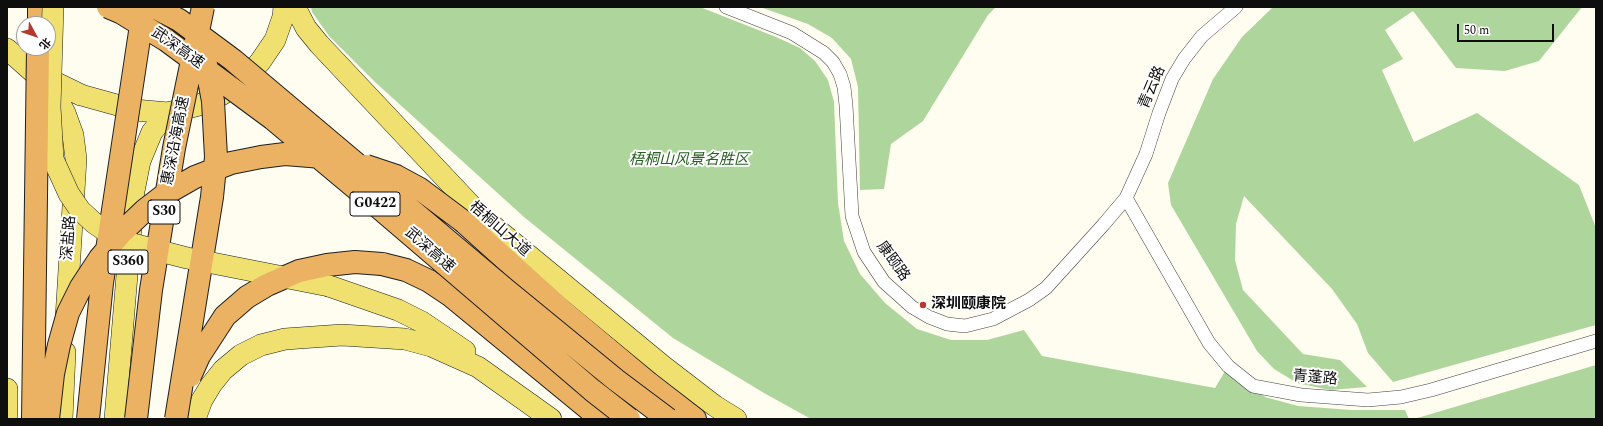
<!DOCTYPE html>
<html>
<head>
<meta charset="utf-8">
<style>
	body { margin:0 }
	#map { position:relative; width:1603px; height:426px; overflow:hidden; background:#fefdf0; font-family:Spectral,"Noto Sans SC",serif }
	canvas { display:block }
	.frame { position:absolute; inset:0; border:8px solid #0e0e0e; pointer-events:none }
	.north { position:absolute; left:16px; top:16px; width:40px; height:40px; box-sizing:border-box; background:#fff; border:1px solid #9f9f9f; border-radius:50%; rotate:130deg; font-size:11px; font-weight:700; line-height:16px; text-align:center; color:#0e0e0e }
	.north::after { content:''; display:block; margin:auto; width:14px; height:18px; background:#b43a2f; clip-path:polygon(50% 0,100% 100%,50% 72%,0 100%) }
	.scale { position:absolute; left:1457px; top:24px; width:97px; height:18px; box-sizing:border-box; border:2px solid #0e0e0e; border-top:0; padding-left:5px; font-size:12px; line-height:14px; white-space:nowrap; color:#0e0e0e; -webkit-text-stroke:3px #fff; paint-order:stroke }
</style>
</head>
<body>
<div id="map">
<canvas width="1603" height="426"></canvas>
<div class="frame"></div>
<div class="north">北</div>
<div class="scale">50 m</div>
</div>
<script>
const context = document.querySelector('canvas').getContext('2d');
context.lineJoin = 'round';
function fill(path, color) {
  context.fillStyle = color;
  context.fill(path, 'evenodd');
}
function toPath(rows) {
  const path = new Path2D();
  for (const r of rows) {
    path.moveTo(r[0], r[1]);
    for (let i = 2; i < r.length; i += 2) path.lineTo(r[i], r[i + 1]);
  }
  return path;
}
function stroke(path, color, width, dash) {
  context.strokeStyle = color;
  context.lineWidth = width;
  context.lineCap = dash ? 'butt' : 'round';
  context.setLineDash(dash || []);
  context.stroke(path);
}
function write(font, color, halo, rows, align = 'center') {
  context.font = font + ' Spectral,"Noto Sans SC",serif';
  context.lineWidth = 4;
  context.setLineDash([]);
  context.textBaseline = 'middle';
  context.strokeStyle = halo;
  context.fillStyle = color;
  for (const [text, x, y, turn = 0] of rows) {
    context.save();
    context.translate(x, y);
    context.rotate((+turn || 0) * Math.PI / 180);
    context.textAlign = isNaN(turn) ? turn : align;
    if (halo) context.strokeText(text, 0, 0);
    context.fillText(text, 0, 0);
    context.restore();
  }
}
fill(toPath([
	[311,7,700,7,776,37,800,48,815,61,828,80,834,102,838,203,844,241,860,274,885,303,917,329,951,340,987,340,1024,330,1042,356,1215,388,1228,366,1265,397,1298,406,1351,410,1405,410,1409,419,811,419,764,393,673,338,524,217,375,82,329,36,312,12],
	[760,7,996,7,988,15,923,121,891,144,884,189,860,190,858,87,851,59,832,38,808,24],
	[1273,7,1582,7,1539,61,1505,71,1456,68,1413,11,1385,30,1403,59,1382,70,1414,142,1477,113,1579,185,1596,228,1596,325,1393,382,1368,353,1357,324,1332,289,1244,196,1236,224,1235,260,1243,290,1303,354,1340,360,1367,387,1330,390,1297,383,1274,369,1257,351,1171,205,1168,183,1213,79,1242,37],
	[1596,365,1596,419,1414,419]
]), '#aed69c');
const street = toPath([
	[726,7,792,33,824,53,833,62,840,74,844,87,846,105,852,216,864,252,884,282,912,307,929,317,947,324,965,326,993,319,1029,300,1046,288,1104,224,1126,198,1146,154,1159,113,1172,79,1184,59,1202,36,1236,7],
	[1126,198,1209,343,1228,366,1253,386,1301,395,1368,400,1401,397,1431,390,1596,341]
]);
const primary = toPath([
	[295,7,306,28,319,44,481,216,663,366,715,406,736,419],
	[7,49,52,89,65,113,73,135,76,159,66,318],
	[42,76,81,95,135,110,168,113,199,105,221,95,242,81,260,62,275,40,283,17,284,7],
	[329,286,398,310,422,322,465,351],
	[7,389,7,419],
	[62,419,65,352],
	[115,419,134,191,140,161,152,132,168,113],
	[195,419,202,400,211,385,223,370,241,355,261,345,285,339,342,335,405,339,431,346,478,367,551,419]
]);
const highway = toPath([
	[39,7,39,24],
	[464,222,565,313,646,381,695,419],
	[382,264,406,270,429,281,450,295,601,419]
]);
stroke(street, '#414141', 14);
stroke(primary, '#1f1f1f', 22);
stroke(highway, '#1f1f1f', 24);
stroke(street, '#fff', 13);
stroke(primary, '#efe06f', 21);
stroke(highway, '#eab262', 22);
const primaryBridge = toPath([
	[53,7,50,107,53,159,69,194,80,210,94,223,107,232,129,243,187,258,329,286]
]);
const highwayBridge = toPath([
	[108,7,122,13,166,40,273,119,376,205,592,390,629,419],
	[154,7,179,20,233,60,506,290,616,380,668,419],
	[366,166,396,176,420,189,464,222],
	[190,376,199,356,225,316,247,297,267,285,299,271,327,265,355,262,382,264],
	[33,419,38,48],
	[48,419,53,374,59,345,68,313,81,287,100,258,122,232,145,210,167,193,195,177,231,163,261,157,285,154,322,157],
	[88,419,102,283,143,12],
	[136,419,151,290,174,148,203,7],
	[176,419,212,197,216,157,213,101,206,64]
]);
stroke(primaryBridge, '#1f1f1f', 22, []);
stroke(highwayBridge, '#1f1f1f', 24, []);
stroke(primaryBridge, '#efe06f', 21);
stroke(highwayBridge, '#eab262', 22);
for (const [x, y, r, color] of [
	[923,305,4,"#b43a2f"]
]) {
  const dot = new Path2D();
  dot.arc(x, y, r, 0, 2 * Math.PI);
  context.fillStyle = color;
  context.fill(dot);
  stroke(dot, '#fff', 1.5);
}
for (const [x, y, w] of [
	[375,204,50],
	[164,212,32],
	[128,262,40]
]) {
  const box = new Path2D();
  box.roundRect(x - w / 2, y - 12, w, 24, 3);
  context.fillStyle = '#fff';
  context.fill(box);
  stroke(box, '#0e0e0e', 1);
}
write('bold 14px', '#0e0e0e', null, [
	["G0422",375,204],
	["S30",164,212],
	["S360",128,262]
]);
write('15px', '#0e0e0e', '#fff', [
	["武深高速",177,49,35],
	["青云路",1153,88,-67],
	["惠深沿海高速",177,141,-79],
	["梧桐山大道",499,230,41],
	["深盐路",70,238,-86],
	["武深高速",429,251,41],
	["康颐路",892,262,54],
	["青蓬路",1315,379,5]
]);
write('italic 15px', '#276122', '#fff', [
	["梧桐山风景名胜区",689,161]
]);
write('bold 15px', '#0e0e0e', '#fff', [
	["深圳颐康院",931,305]
], 'left');
</script>
</body>
</html>
